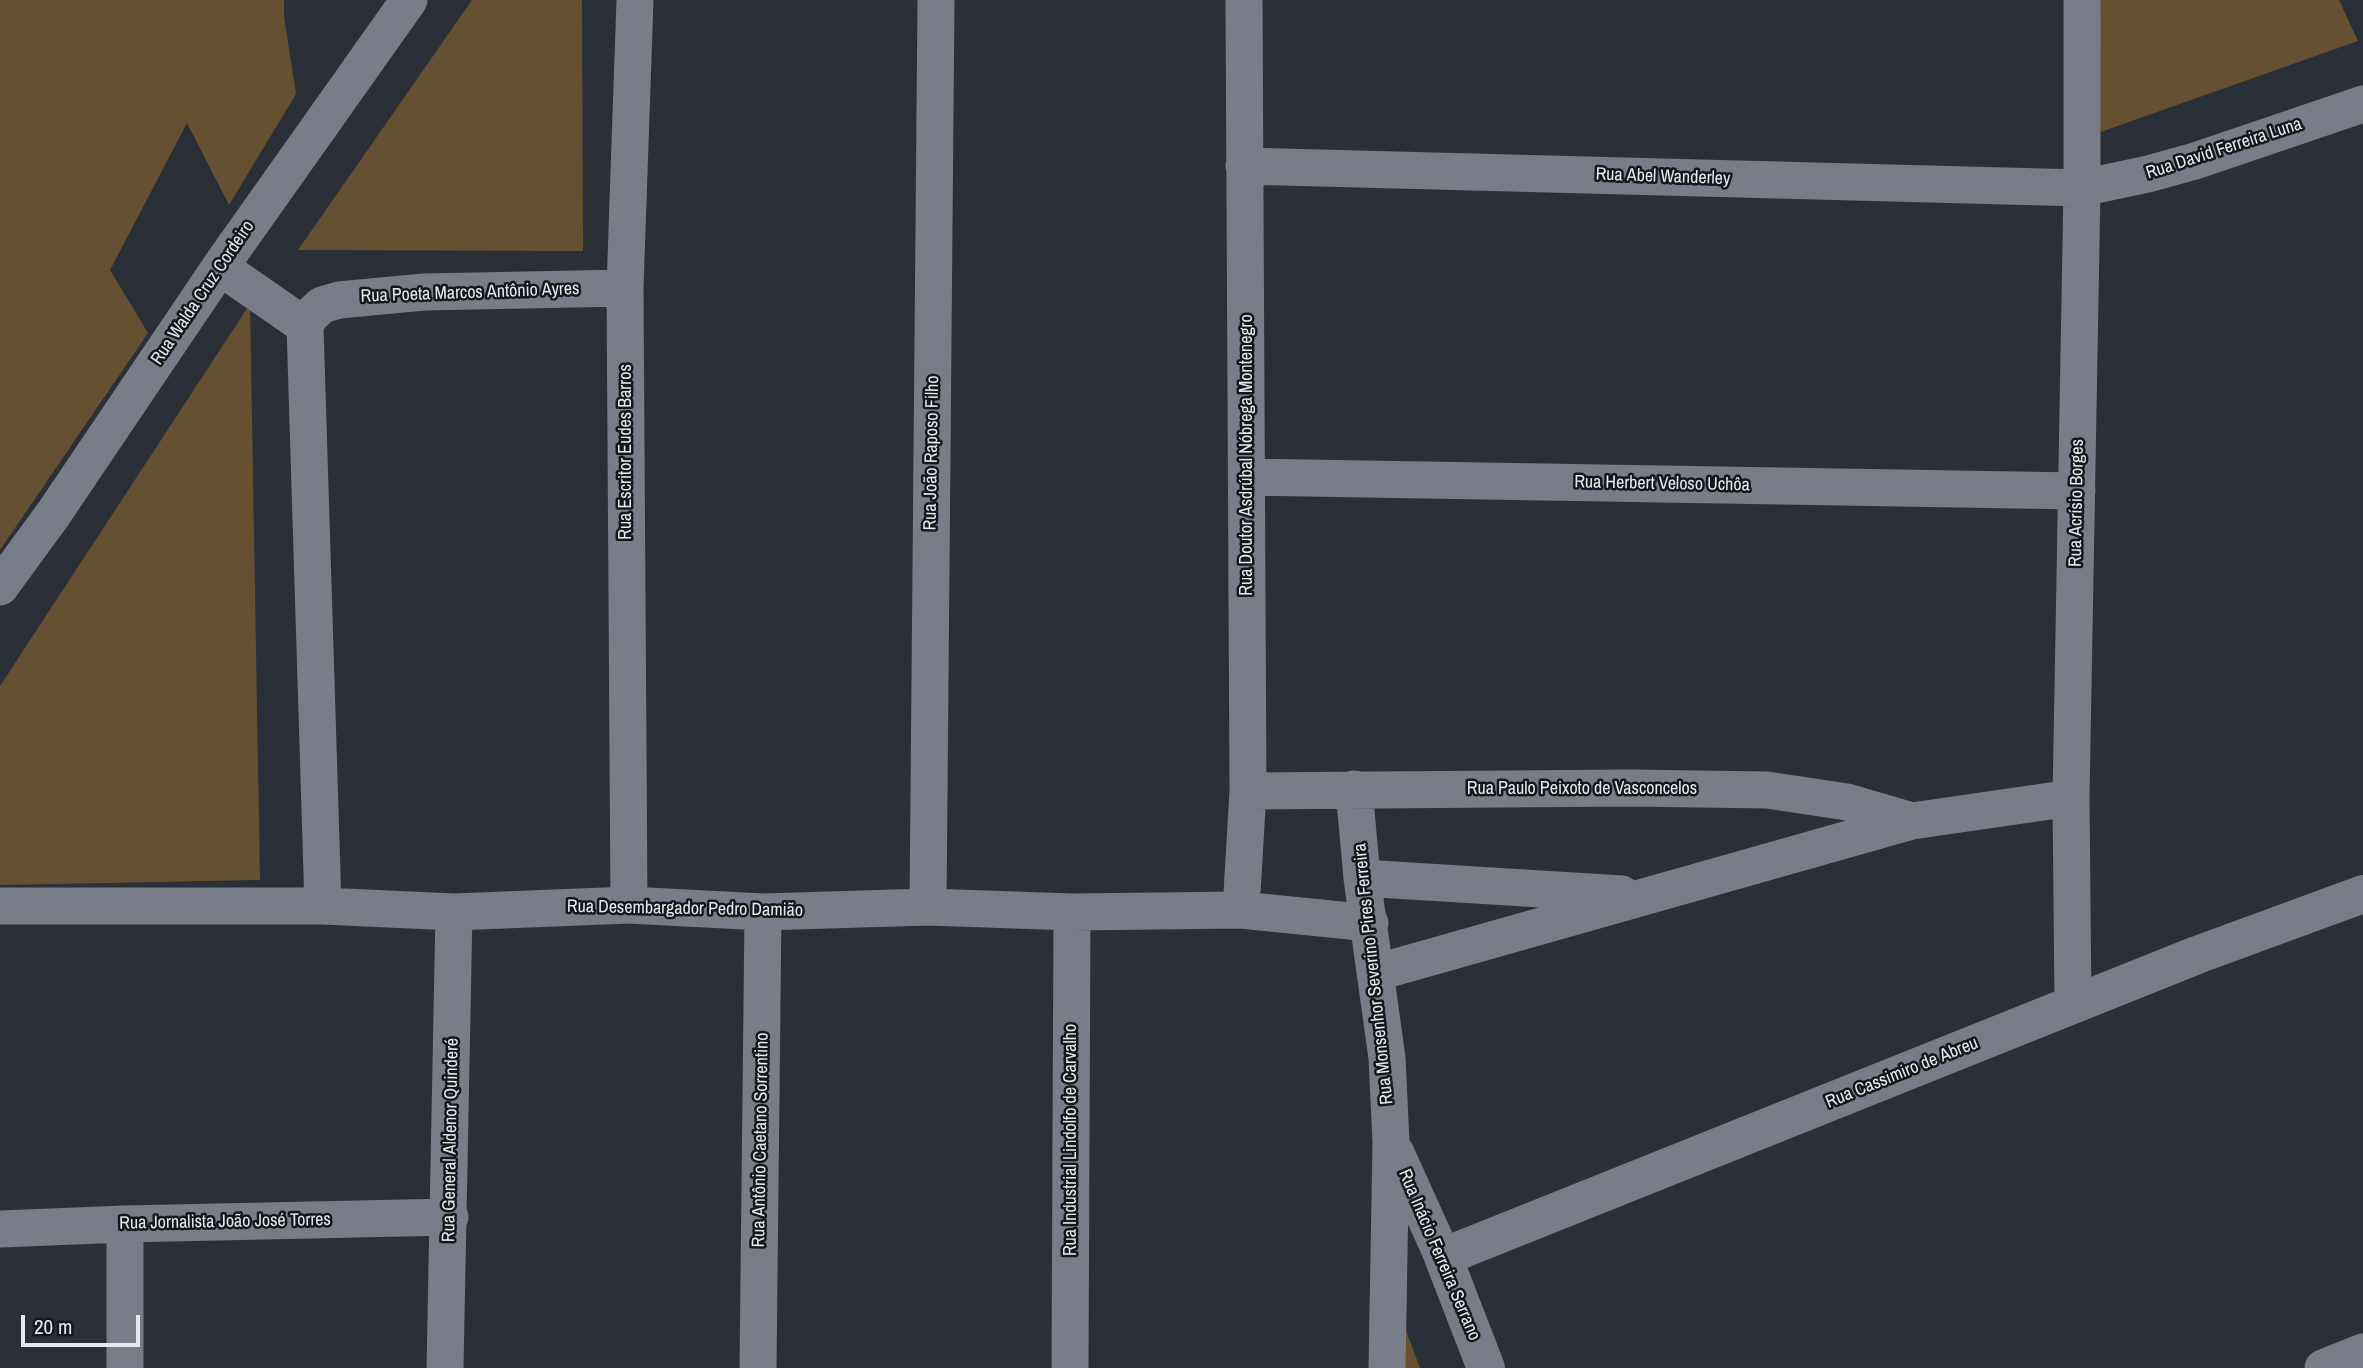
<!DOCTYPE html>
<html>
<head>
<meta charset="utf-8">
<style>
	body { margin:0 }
	#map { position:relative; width:2363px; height:1368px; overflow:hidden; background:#2b2f38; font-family:"Archivo Narrow",sans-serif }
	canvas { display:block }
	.scale { position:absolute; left:21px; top:1315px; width:119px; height:32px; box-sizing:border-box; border:4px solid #e6e9ef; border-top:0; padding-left:9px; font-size:21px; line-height:24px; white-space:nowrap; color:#e6e9ef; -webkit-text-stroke:5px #15171b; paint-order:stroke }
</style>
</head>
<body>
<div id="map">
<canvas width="2363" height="1368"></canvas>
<div class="scale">20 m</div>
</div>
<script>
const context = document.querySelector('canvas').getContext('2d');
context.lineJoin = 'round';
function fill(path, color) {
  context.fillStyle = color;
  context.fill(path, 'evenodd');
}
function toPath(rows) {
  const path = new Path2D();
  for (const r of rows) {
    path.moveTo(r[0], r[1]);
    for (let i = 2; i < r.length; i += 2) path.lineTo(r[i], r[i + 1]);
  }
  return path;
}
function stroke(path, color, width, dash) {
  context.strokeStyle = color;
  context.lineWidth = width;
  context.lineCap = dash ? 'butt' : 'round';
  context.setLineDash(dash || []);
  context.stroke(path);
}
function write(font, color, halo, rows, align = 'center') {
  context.font = font + ' "Archivo Narrow",sans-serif';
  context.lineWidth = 5;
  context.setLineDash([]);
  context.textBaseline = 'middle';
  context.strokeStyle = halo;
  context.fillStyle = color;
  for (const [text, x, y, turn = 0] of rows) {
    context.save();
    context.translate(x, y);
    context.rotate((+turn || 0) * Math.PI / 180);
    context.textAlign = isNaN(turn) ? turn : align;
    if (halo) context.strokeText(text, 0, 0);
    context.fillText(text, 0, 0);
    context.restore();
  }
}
fill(toPath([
	[0,0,284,0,284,17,296,94,229,205,187,123,110,270,148,333,0,550],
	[472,0,582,0,583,251,298,250],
	[2095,0,2339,0,2358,41,2095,134],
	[250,304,260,880,0,885,0,686],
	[1396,1304,1420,1368,1396,1368]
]), '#665032');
stroke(toPath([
	[1244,166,2082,188,2148,174,2195,161,2363,104],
	[220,267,305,326],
	[1247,477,2077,491],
	[0,587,54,513,220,267,409,0],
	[1354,789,1362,878,1387,1058,1391,1142,1387,1368],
	[1248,791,1631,788,1767,790,1847,802,1912,821],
	[1362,878,1622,894],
	[629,905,625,288,635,0],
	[0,906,323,906,454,912,629,905,763,912,928,907,1072,912,1241,910,1370,923],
	[323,906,305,326,310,316,322,305,339,300,424,292,625,288],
	[928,907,936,0],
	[1241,910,1248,791,1244,0],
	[1375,973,1912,821,2071,798],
	[2073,1005,2071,798,2082,188,2082,0],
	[1396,1153,1443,1257],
	[125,1224,125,1368],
	[0,1229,125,1224,450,1217],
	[445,1368,454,912],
	[758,1368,763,912],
	[1070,1368,1072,912],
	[2323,1368,2363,1352]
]), '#787d88', 37);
stroke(toPath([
	[1486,1368,1443,1257,2197,955,2363,894]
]), '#787d88', 38);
write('18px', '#e6e9ef', '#15171b', [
	["Rua David Ferreira Luna",2224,149,-18],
	["Rua Abel Wanderley",1663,177,2],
	["Rua Walda Cruz Cordeiro",203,293,-56],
	["Rua Poeta Marcos Antônio Ayres",470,293,-2],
	["Rua Escritor Eudes Barros",626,452,-90],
	["Rua João Raposo Filho",932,453,-89],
	["Rua Doutor Asdrúbal Nóbrega Montenegro",1247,455,-90],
	["Rua Herbert Veloso Uchôa",1662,484,1],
	["Rua Acrísio Borges",2077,503,-89],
	["Rua Paulo Peixoto de Vasconcelos",1582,789],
	["Rua Desembargador Pedro Damião",685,909,1],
	["Rua Monsenhor Severino Pires Ferreira",1374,974,-96],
	["Rua Cassimiro de Abreu",1902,1073,-22],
	["Rua General Aldenor Quinderé",451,1140,-89],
	["Rua Antônio Caetano Sorrentino",761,1140,-89],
	["Rua Industrial Lindolfo de Carvalho",1071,1140,-90],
	["Rua Jornalista João José Torres",225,1222,-1],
	["Rua Inácio Ferreira Serrano",1439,1255,67]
]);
</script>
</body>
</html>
